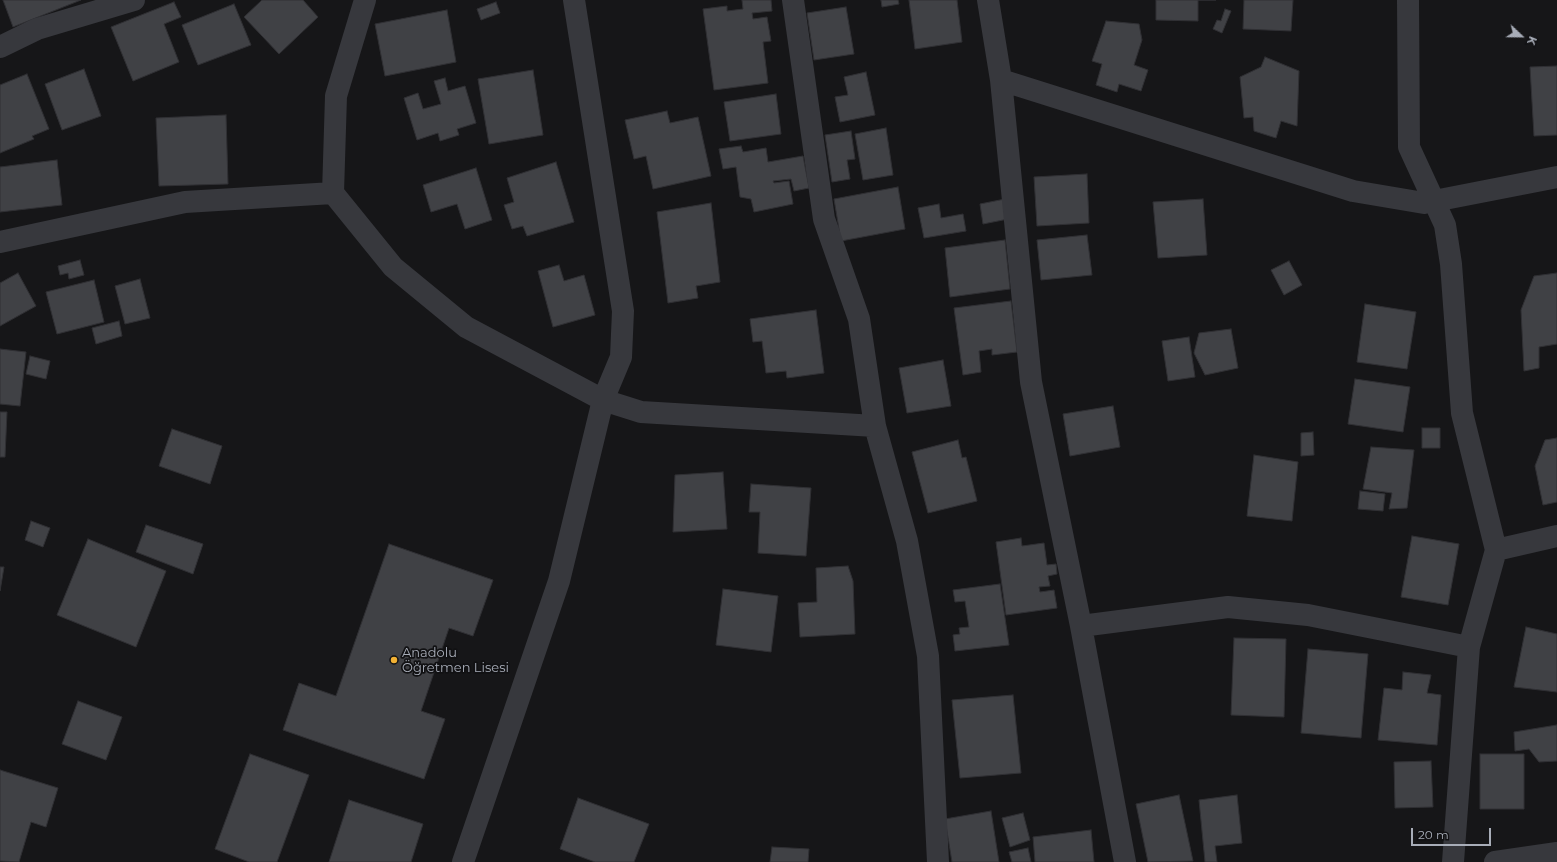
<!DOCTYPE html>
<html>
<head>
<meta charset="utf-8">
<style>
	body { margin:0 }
	#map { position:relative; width:1557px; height:862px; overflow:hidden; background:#161618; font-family:Montserrat,sans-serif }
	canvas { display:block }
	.north { position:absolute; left:1501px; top:16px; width:40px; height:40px; -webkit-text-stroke:3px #111113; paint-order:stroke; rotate:112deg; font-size:11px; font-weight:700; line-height:16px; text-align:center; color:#a8adb8 }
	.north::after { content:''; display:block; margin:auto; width:14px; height:18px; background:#a8adb8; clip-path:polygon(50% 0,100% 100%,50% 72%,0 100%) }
	.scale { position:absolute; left:1411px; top:828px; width:80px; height:18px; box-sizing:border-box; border:2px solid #a8adb8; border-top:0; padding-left:5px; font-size:12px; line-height:14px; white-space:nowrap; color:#a8adb8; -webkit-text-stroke:3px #111113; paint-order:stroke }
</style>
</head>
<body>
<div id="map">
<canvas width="1557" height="862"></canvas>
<div class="north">K</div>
<div class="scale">20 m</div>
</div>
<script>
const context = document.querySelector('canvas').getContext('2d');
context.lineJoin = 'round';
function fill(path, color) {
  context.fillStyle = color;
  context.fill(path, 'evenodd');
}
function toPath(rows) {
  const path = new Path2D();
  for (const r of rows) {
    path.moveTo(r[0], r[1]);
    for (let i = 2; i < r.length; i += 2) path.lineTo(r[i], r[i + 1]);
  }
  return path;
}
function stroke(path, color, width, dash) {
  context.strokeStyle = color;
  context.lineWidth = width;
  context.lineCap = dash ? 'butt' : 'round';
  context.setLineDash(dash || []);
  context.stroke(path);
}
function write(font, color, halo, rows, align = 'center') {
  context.font = font + ' Montserrat,sans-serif';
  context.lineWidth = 3.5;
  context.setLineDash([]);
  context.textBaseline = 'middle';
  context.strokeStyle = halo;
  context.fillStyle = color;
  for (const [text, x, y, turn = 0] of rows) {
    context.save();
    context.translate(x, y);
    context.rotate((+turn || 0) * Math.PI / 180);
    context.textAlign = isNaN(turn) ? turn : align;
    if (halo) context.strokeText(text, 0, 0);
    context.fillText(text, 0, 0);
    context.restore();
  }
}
const building = toPath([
	[3,0,81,0,13,27,3,0],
	[262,0,303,0,318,17,279,54,244,17,262,0],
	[742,0,771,0,772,11,752,13,753,19,767,17,771,41,763,42,768,83,714,90,703,9,727,6,727,11,743,9,742,0],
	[881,0,898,0,899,4,882,7,881,0],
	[909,0,957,0,962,42,915,49,909,0],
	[1156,0,1216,0,1198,0,1198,21,1156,20,1156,0],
	[1244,0,1293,0,1291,31,1243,29,1244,0],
	[174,2,181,17,164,24,179,62,133,81,111,27,174,2],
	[496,2,500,13,481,20,477,9,496,2],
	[234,4,251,45,198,65,182,25,234,4],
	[846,7,854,54,814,60,807,13,846,7],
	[1225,9,1231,11,1222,33,1213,29,1217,20,1221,21,1225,9],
	[447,10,456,62,385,76,375,24,447,10],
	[1106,21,1139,24,1142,40,1134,65,1148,70,1141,91,1119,84,1117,92,1096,85,1102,64,1092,61,1106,21],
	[1265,57,1299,71,1297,126,1281,121,1276,138,1254,131,1253,117,1244,118,1240,77,1261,67,1265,57],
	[1557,66,1557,135,1534,136,1530,67,1557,66],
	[84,69,101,116,62,130,45,84,84,69],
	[533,70,543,135,489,144,478,79,533,70],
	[866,72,875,115,840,122,835,97,848,95,844,77,866,72],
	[27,74,49,129,32,136,34,139,0,153,0,85,27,74],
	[445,78,448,91,465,86,476,123,457,129,459,135,440,141,438,133,417,140,404,98,418,93,423,109,441,104,434,81,445,78],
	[776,94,781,134,730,141,724,102,776,94],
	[667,111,670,123,698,117,711,176,653,189,646,156,634,159,625,120,667,111],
	[226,115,228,184,159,186,156,118,226,115],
	[886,128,893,175,863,180,855,134,886,128],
	[851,131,855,159,847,160,850,179,832,182,825,135,851,131],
	[741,146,743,152,766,148,768,162,803,156,809,188,794,191,791,179,773,181,774,183,789,181,793,204,754,212,751,199,740,197,736,167,723,169,719,149,741,146],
	[57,160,62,205,0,212,0,167,57,160],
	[556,162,574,222,527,236,523,226,512,229,504,205,514,202,507,178,556,162],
	[476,168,492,220,465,229,457,204,431,212,423,185,476,168],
	[1087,174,1089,223,1037,226,1034,177,1087,174],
	[898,187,905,229,841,241,834,199,898,187],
	[1005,199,1008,219,983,224,980,204,1005,199],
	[1203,199,1207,255,1158,258,1153,202,1203,199],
	[711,203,720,282,696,286,698,298,668,303,657,212,711,203],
	[939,204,941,218,963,214,966,231,924,238,918,208,939,204],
	[1087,235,1092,275,1041,280,1037,240,1087,235],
	[1005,240,1010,289,950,297,945,248,1005,240],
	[80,260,84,275,69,279,68,273,60,275,58,266,80,260],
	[1289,261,1302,285,1284,295,1271,270,1289,261],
	[559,265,564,281,584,275,595,315,553,327,538,271,559,265],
	[18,273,36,306,0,326,0,283,18,273],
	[1557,273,1557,344,1539,347,1539,368,1524,371,1521,310,1534,276,1557,273],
	[140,279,150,318,125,324,115,286,140,279],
	[94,280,104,322,57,334,46,292,94,280],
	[1011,301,1017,352,992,355,992,349,979,351,981,372,963,375,954,308,1011,301],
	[1365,304,1416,312,1407,369,1357,362,1365,304],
	[816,310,824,373,787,378,786,371,766,373,762,341,753,342,750,319,816,310],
	[119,321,122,336,96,344,92,328,119,321],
	[1231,329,1238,368,1205,375,1194,353,1199,333,1231,329],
	[1189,337,1195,377,1168,381,1162,341,1189,337],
	[0,349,26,352,20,406,0,404,0,349],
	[30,356,50,361,46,379,26,374,30,356],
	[943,360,951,406,907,413,899,368,943,360],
	[1355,379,1410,387,1403,432,1348,424,1355,379],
	[1113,406,1120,447,1070,456,1063,414,1113,406],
	[0,412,7,412,5,457,0,457,0,412],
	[1422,428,1440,428,1440,448,1422,448,1422,428],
	[172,429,222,446,210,484,159,466,172,429],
	[1313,432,1314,455,1301,456,1301,433,1313,432],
	[1557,438,1557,502,1543,505,1535,466,1545,440,1557,438],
	[958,440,962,458,966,457,977,501,928,513,912,452,958,440],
	[1371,447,1414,450,1407,508,1389,509,1392,493,1363,489,1371,447],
	[1254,455,1298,462,1292,521,1247,516,1254,455],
	[723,472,727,529,673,532,675,475,723,472],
	[751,484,811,488,806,556,758,553,760,512,749,512,751,484],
	[1360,491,1385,494,1383,511,1358,509,1360,491],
	[31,521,50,528,43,547,25,540,31,521],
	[146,525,203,544,193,574,136,552,146,525],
	[1412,536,1459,544,1448,605,1401,597,1412,536],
	[1021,538,1022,546,1044,543,1047,565,1056,564,1057,574,1048,576,1050,586,1039,587,1040,592,1054,590,1057,608,1006,615,996,542,1021,538],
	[88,539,166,571,136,647,57,615,88,539],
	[389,544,493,580,473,636,449,628,421,711,445,719,424,779,283,730,299,683,336,696,389,544],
	[848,566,853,581,855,634,800,637,798,603,817,602,816,568,848,566],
	[0,567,4,567,0,591,0,567],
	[1000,584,1009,645,955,651,953,635,960,634,959,628,969,627,965,601,955,602,953,590,1000,584],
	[723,589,778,596,771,652,716,645,723,589],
	[1526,627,1557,634,1557,692,1514,687,1526,627],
	[1234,638,1286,639,1284,717,1231,715,1234,638],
	[1308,649,1368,654,1361,738,1301,733,1308,649],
	[1403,672,1431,675,1427,693,1441,695,1437,745,1378,740,1384,688,1402,690,1403,672],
	[1013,695,1021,773,960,778,952,700,1013,695],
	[78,701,122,717,106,760,62,744,78,701],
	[1557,725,1557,761,1539,762,1529,749,1515,751,1514,732,1557,725],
	[250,754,309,775,277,862,249,862,215,849,250,754],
	[1480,754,1524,754,1524,809,1480,809,1480,754],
	[1431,761,1433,807,1395,808,1394,762,1431,761],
	[0,770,58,788,46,827,31,822,19,862,0,861,0,770],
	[1179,795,1193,861,1148,862,1136,804,1179,795],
	[1237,795,1242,843,1215,846,1217,862,1205,862,1199,800,1237,795],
	[578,798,649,824,634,862,595,862,560,849,578,798],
	[349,800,423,824,411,862,329,862,349,800],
	[991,811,999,862,952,862,945,819,991,811],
	[1023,813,1030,840,1010,847,1002,818,1023,813],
	[1091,830,1094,862,1035,862,1033,837,1091,830],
	[772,847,809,849,808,862,770,862,772,847],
	[1028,848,1031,862,1012,862,1009,852,1028,848]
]);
fill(building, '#404145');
stroke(building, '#303034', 1);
stroke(toPath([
	[365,0,336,96,333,193,393,267,466,327,603,400,641,412,875,426],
	[793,0,824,219,859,319,875,426,907,541,928,656,938,862],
	[988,0,1001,80,1031,382,1081,626,1125,862],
	[1408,0,1409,147,1445,225,1451,264,1462,413,1496,550],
	[0,47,37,29,134,0],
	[1001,80,1353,191,1424,203,1557,177],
	[0,242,185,202,333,193],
	[1081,626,1228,607,1308,615,1469,647],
	[463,862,559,581,603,400,621,357,623,311,574,0],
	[1453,862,1469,647,1496,550,1557,536],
	[1495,862,1557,853]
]), '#37383d', 22);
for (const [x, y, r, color] of [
	[394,660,4,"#f2b134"]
]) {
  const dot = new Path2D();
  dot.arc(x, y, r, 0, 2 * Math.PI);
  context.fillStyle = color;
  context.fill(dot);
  stroke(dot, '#111113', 1.5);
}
write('13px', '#a8adb8', '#111113', [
	["Anadolu",402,653],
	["Öğretmen Lisesi",402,668]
], 'left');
</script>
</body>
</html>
